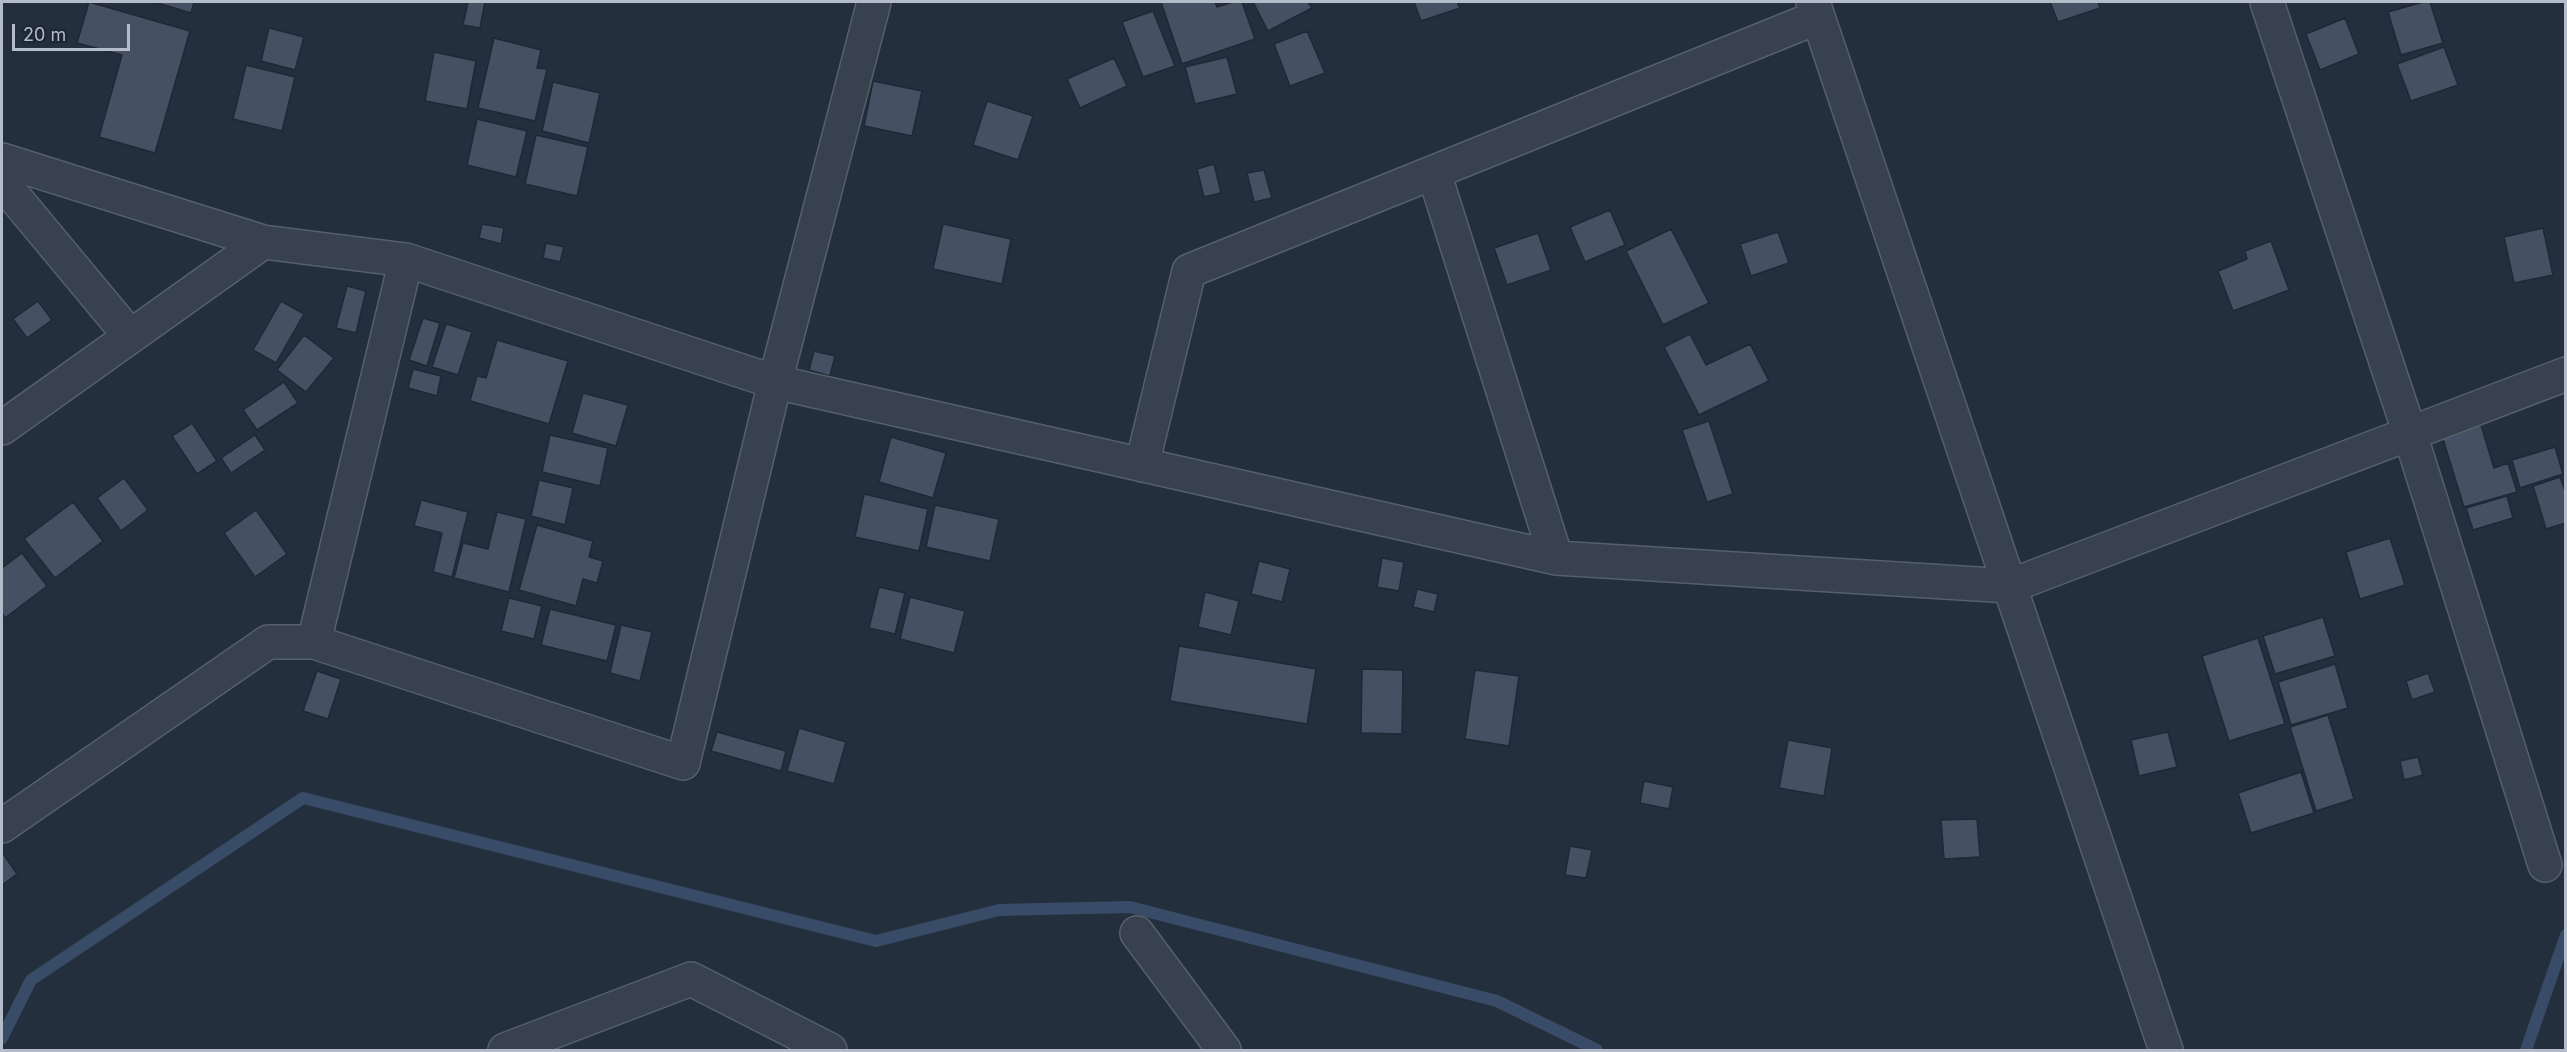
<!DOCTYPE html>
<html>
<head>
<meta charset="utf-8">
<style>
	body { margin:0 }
	#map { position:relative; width:2567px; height:1052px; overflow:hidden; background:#242f3e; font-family:Inter,sans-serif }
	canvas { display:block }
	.frame { position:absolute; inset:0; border:3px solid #b4bcc9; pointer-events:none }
	.scale { position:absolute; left:12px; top:24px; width:118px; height:27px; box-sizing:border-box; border:3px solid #b4bcc9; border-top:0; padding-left:8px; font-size:18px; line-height:21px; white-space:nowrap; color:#b4bcc9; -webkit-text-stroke:4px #1d2633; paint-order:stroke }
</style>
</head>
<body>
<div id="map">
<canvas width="2567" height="1052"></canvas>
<div class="frame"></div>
<div class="scale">20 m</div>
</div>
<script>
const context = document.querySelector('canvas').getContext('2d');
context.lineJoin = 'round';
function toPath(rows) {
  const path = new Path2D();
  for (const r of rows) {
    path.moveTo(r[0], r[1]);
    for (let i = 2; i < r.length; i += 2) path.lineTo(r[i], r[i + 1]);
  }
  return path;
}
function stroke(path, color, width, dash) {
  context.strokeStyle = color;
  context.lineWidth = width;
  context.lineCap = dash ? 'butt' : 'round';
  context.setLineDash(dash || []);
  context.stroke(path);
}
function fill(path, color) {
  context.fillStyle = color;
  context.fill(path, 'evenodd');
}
stroke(toPath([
	[2,1038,31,980,303,798,876,941,999,910,1130,907,1497,1001,1597,1050],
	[2526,1050,2566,935]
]), '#394c67', 12);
const building = toPath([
	[89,2,190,31,155,153,99,137,122,55,77,43,89,2],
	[154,2,194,2,191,13,154,2],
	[468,2,485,2,480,28,463,25,468,2],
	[1161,2,1215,2,1217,7,1233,2,1242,2,1255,39,1182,64,1161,2],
	[1253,2,1308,2,1312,8,1268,31,1253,2],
	[1414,2,1457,2,1460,8,1421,21,1414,2],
	[2050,2,2098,2,2100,8,2058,22,2050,2],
	[2423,2,2430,2,2443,43,2401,55,2388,12,2423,2],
	[1153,11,1175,66,1143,77,1122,22,1153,11],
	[2345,18,2359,54,2320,70,2306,34,2345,18],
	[269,28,304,37,295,70,261,61,269,28],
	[1307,31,1325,73,1290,86,1274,44,1307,31],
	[494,38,541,50,537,68,547,69,535,121,478,108,494,38],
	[2444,47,2458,85,2411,101,2397,64,2444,47],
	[434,52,476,61,467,109,425,101,434,52],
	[1227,57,1237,94,1195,104,1185,67,1227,57],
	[1114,58,1127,86,1080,108,1067,79,1114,58],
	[246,65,295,77,282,131,233,119,246,65],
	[873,81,922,91,912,136,864,126,873,81],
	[553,82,600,93,589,143,542,131,553,82],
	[987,101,1033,116,1018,160,973,145,987,101],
	[477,119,527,131,516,177,467,165,477,119],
	[536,135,588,147,577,196,525,184,536,135],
	[1214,164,1221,193,1204,197,1197,169,1214,164],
	[1264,170,1272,198,1254,202,1247,173,1264,170],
	[1610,210,1625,245,1585,262,1570,227,1610,210],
	[482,224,504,228,501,244,479,238,482,224],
	[943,224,1011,239,1002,284,933,269,943,224],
	[2543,228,2553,275,2514,283,2504,237,2543,228],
	[1671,229,1709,303,1663,325,1626,251,1671,229],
	[1778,232,1789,263,1751,276,1740,244,1778,232],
	[1538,233,1551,270,1507,285,1494,248,1538,233],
	[2271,241,2289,290,2233,311,2218,271,2247,259,2245,251,2271,241],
	[546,243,564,247,560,262,543,258,546,243],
	[347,286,366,291,356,333,336,328,347,286],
	[38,301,52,320,27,338,13,319,38,301],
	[281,301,304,314,276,363,253,350,281,301],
	[423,318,440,323,427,366,409,360,423,318],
	[446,324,472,332,458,375,432,367,446,324],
	[1690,334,1706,365,1750,344,1769,381,1699,415,1664,347,1690,334],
	[304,335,334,358,306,392,277,370,304,335],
	[497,340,568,361,549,424,470,401,477,376,486,378,497,340],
	[814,351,835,356,830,376,809,370,814,351],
	[413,369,441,376,437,396,408,388,413,369],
	[284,382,298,403,257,430,243,410,284,382],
	[583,393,628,405,616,446,572,433,583,393],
	[1709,421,1733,494,1707,502,1682,430,1709,421],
	[192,423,217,461,197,474,172,436,192,423],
	[2481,425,2494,468,2508,463,2517,492,2464,507,2442,436,2481,425],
	[255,435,265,450,231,473,221,458,255,435],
	[550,435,608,448,600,486,542,472,550,435],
	[891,437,946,453,933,498,879,482,891,437],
	[2555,447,2563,474,2520,488,2512,460,2555,447],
	[2560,477,2566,494,2566,523,2546,529,2533,486,2560,477],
	[124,478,148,510,121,531,97,498,124,478],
	[539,480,573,488,565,525,531,516,539,480],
	[864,494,928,509,919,551,855,537,864,494],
	[2507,496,2513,518,2473,530,2466,508,2507,496],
	[421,500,468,512,452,577,433,572,442,533,414,526,421,500],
	[73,502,103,541,55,578,24,539,73,502],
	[935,505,999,519,990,561,926,547,935,505],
	[256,510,287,554,255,577,224,533,256,510],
	[497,512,526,519,509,592,454,578,463,543,488,549,497,512],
	[537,525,593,541,589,557,603,561,597,583,583,579,576,606,519,590,537,525],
	[2390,538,2405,585,2360,599,2346,552,2390,538],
	[22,553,47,586,5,618,2,613,2,568,22,553],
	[1382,558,1404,562,1399,591,1377,587,1382,558],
	[1259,561,1290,569,1282,602,1251,594,1259,561],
	[879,587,905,593,895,634,869,628,879,587],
	[1417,589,1438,594,1434,612,1413,607,1417,589],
	[1205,592,1239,601,1231,635,1198,627,1205,592],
	[910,597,965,611,954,653,900,639,910,597],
	[509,598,542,606,534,639,501,631,509,598],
	[550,609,616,625,607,661,541,645,550,609],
	[2323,617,2335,656,2275,674,2263,636,2323,617],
	[621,625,652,632,640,681,610,673,621,625],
	[2258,638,2285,724,2229,741,2202,656,2258,638],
	[1179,646,1316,669,1307,724,1170,701,1179,646],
	[2335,664,2348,708,2291,725,2278,682,2335,664],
	[1362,669,1403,670,1402,734,1361,733,1362,669],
	[1475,670,1519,676,1509,746,1465,739,1475,670],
	[317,671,341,679,328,719,303,711,317,671],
	[2428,673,2435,692,2412,700,2406,681,2428,673],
	[2328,715,2354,799,2316,811,2290,727,2328,715],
	[799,728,846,742,834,784,787,771,799,728],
	[717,732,786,751,781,771,711,751,717,732],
	[2168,732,2177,767,2139,776,2131,740,2168,732],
	[1788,740,1832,748,1824,796,1779,788,1788,740],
	[2418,757,2423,775,2404,780,2400,761,2418,757],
	[2301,772,2314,813,2251,833,2238,793,2301,772],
	[1644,781,1673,787,1669,809,1640,803,1644,781],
	[1977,819,1980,857,1944,859,1941,820,1977,819],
	[1570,846,1592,850,1586,878,1565,875,1570,846],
	[2,852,17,874,2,885,2,852]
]);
fill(building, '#455162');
stroke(building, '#1f2835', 1.5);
const minor = toPath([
	[1813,2,2166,1050],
	[2267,2,2410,434,2545,865],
	[2,160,263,242,406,260,775,382,1556,558,2010,586,2566,374],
	[1434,173,1556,558],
	[2,182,130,336],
	[2,428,263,242],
	[1142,465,1189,271,1818,17],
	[314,642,406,260],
	[2,826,268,642,314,642,683,763,775,382,874,2],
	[1137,933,1224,1050],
	[505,1050,691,979,830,1050]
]);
stroke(minor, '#565f6c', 36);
stroke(minor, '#38414e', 33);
</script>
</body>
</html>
